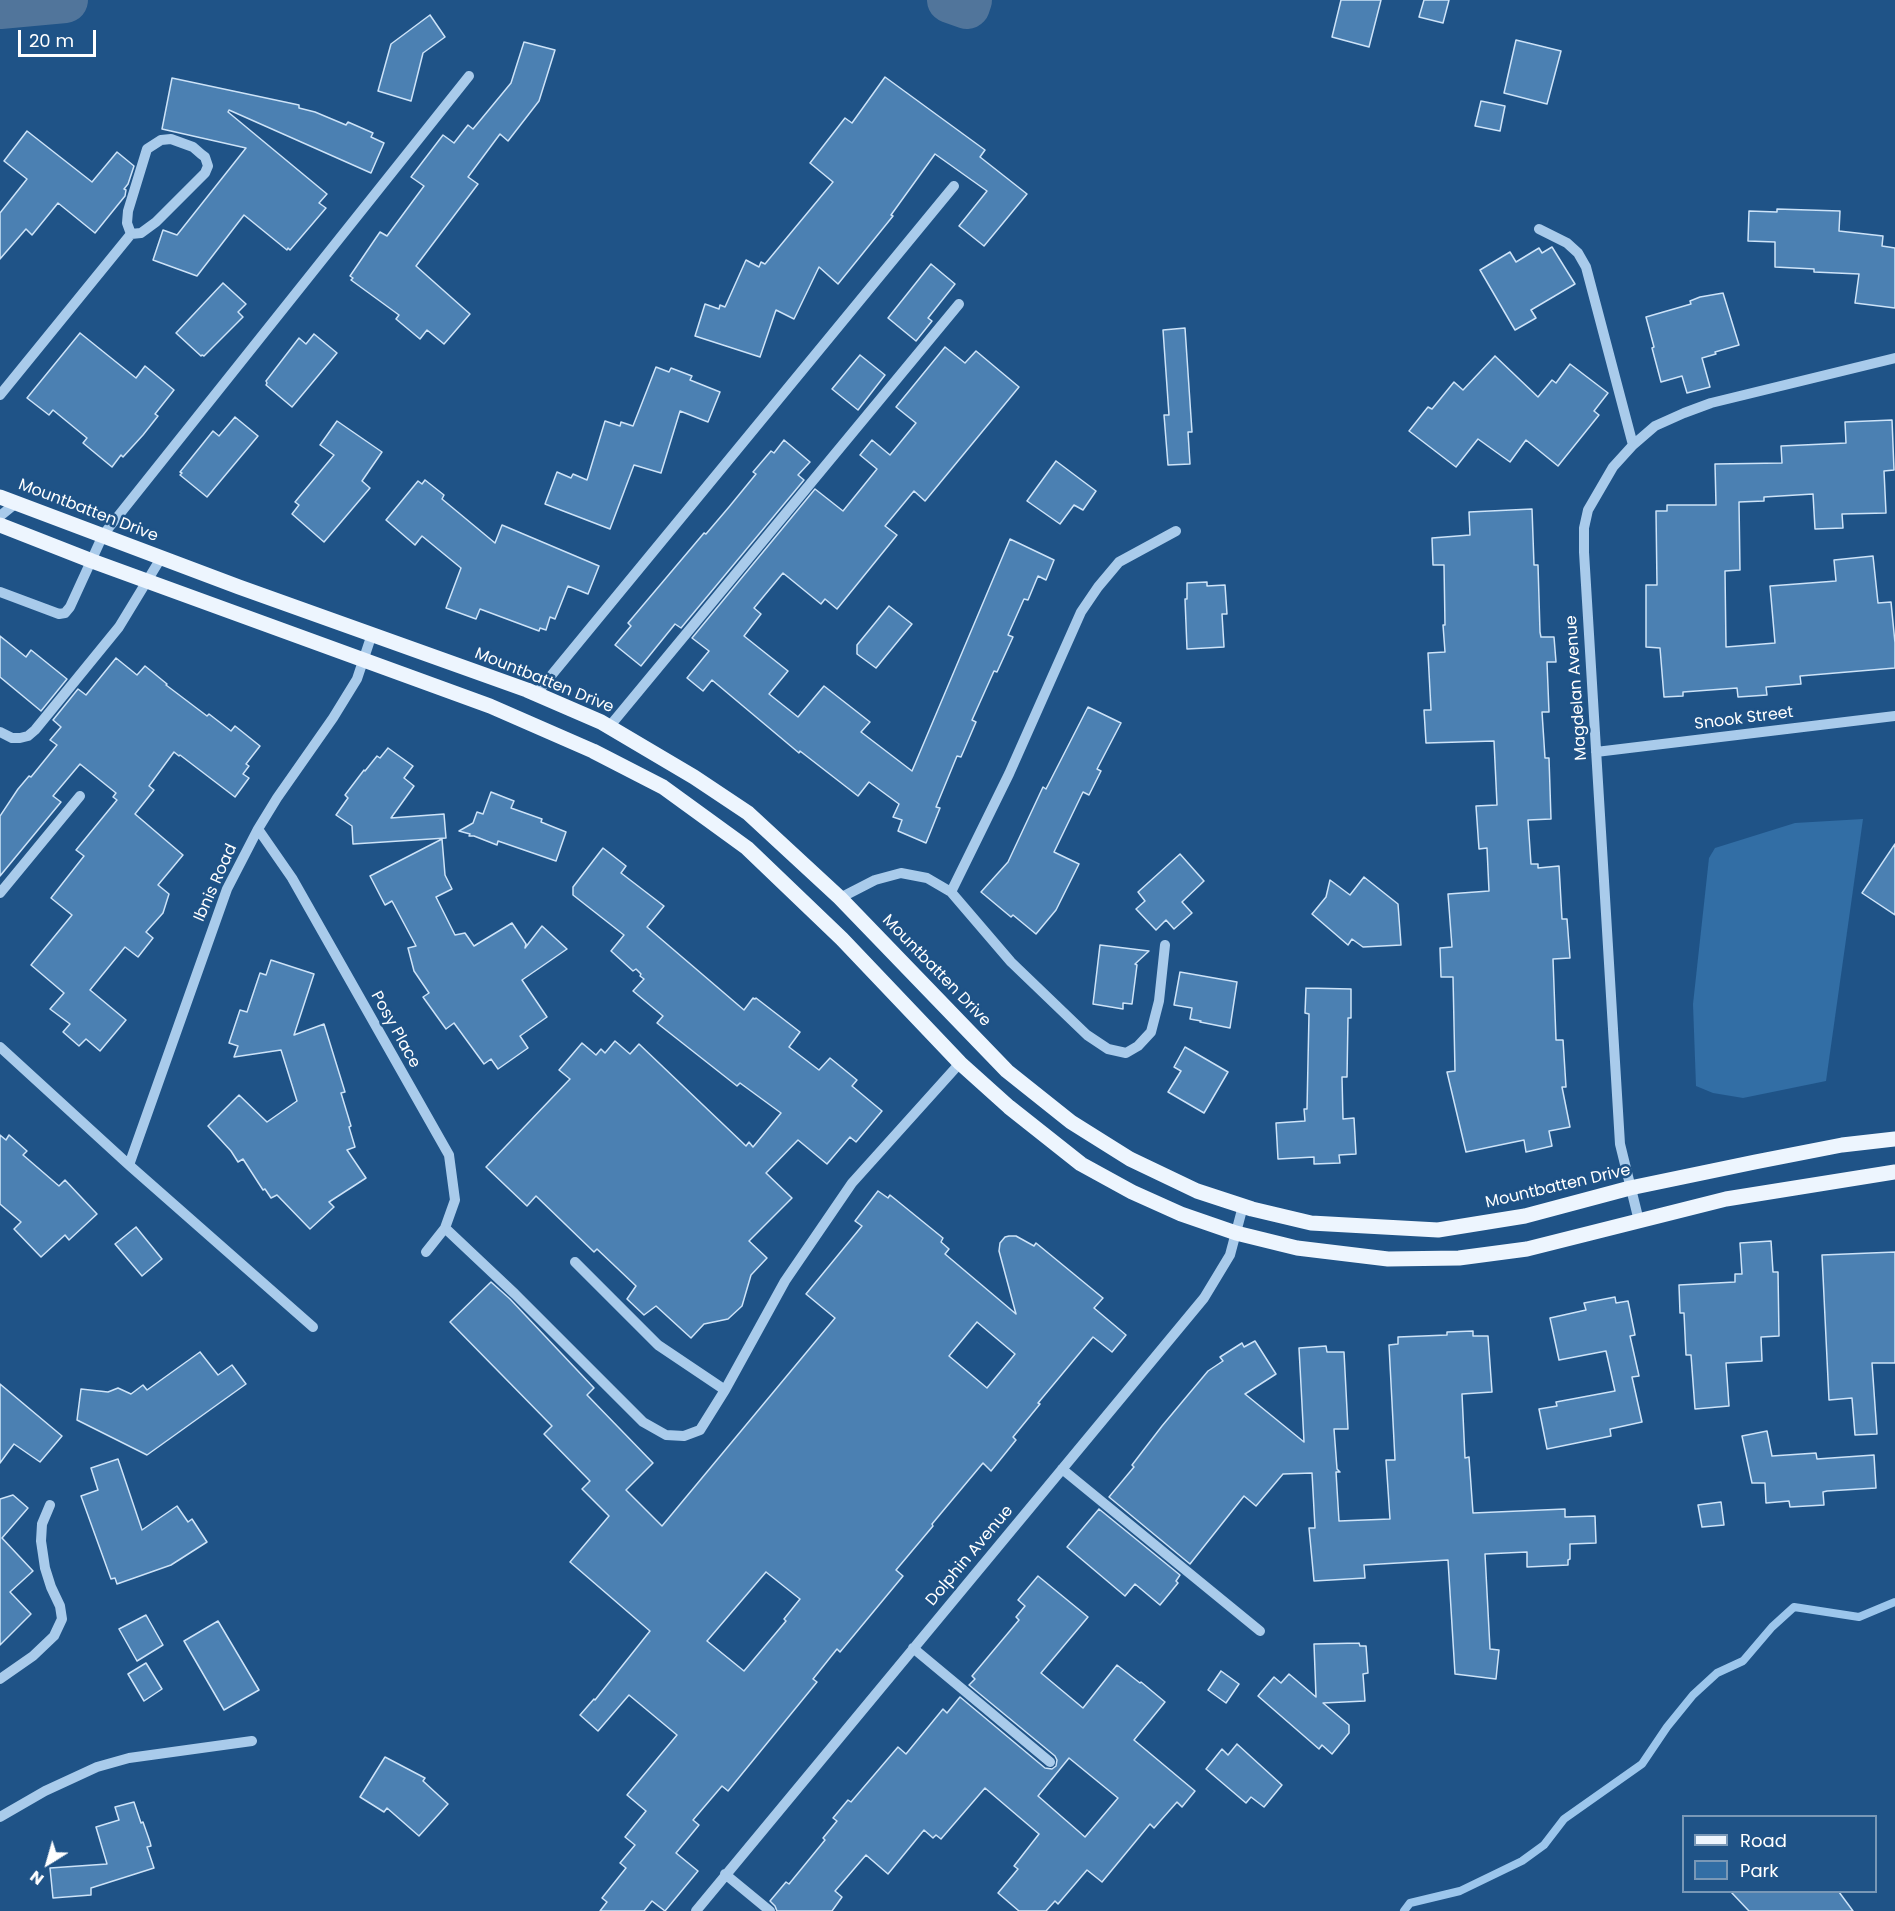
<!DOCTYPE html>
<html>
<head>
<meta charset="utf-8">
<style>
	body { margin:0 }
	#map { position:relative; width:1895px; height:1911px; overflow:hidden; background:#1f5387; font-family:Poppins,sans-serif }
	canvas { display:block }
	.legend { position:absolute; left:1682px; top:1815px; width:195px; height:78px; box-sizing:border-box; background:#1f5387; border:2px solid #7998b7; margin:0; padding:8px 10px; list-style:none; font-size:18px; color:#fff }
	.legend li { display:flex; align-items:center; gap:12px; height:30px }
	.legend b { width:30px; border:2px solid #7998b7 }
	.north { position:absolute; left:18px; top:1833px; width:60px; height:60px; -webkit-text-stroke:4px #1f5387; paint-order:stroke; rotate:217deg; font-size:16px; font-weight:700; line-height:24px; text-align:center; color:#fff }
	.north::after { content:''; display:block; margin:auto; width:21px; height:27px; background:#fff; clip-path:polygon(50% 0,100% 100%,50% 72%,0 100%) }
	.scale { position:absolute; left:18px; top:30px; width:78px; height:27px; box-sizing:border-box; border:3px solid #fff; border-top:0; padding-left:8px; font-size:18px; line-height:21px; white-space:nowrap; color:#fff; -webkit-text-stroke:4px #1f5387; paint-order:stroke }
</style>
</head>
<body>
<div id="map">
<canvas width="1895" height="1911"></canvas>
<ul class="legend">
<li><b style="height:8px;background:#edf5fe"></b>Road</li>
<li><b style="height:16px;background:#326ea5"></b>Park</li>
</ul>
<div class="north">N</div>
<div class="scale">20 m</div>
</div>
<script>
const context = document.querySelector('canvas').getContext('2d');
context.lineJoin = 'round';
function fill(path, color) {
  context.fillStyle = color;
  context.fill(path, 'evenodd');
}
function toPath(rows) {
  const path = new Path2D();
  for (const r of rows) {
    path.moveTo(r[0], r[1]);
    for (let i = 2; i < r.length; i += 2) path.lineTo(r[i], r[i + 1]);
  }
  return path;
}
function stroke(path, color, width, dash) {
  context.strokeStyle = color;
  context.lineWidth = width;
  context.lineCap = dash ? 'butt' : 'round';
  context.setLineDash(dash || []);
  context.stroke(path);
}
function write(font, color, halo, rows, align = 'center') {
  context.font = font + ' Poppins,sans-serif';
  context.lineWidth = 5;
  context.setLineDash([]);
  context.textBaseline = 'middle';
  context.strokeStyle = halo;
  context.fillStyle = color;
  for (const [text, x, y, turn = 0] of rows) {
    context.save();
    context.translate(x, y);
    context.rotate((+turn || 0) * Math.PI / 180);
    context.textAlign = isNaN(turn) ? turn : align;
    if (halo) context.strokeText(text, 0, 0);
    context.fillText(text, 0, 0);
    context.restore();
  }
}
fill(toPath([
	[1863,819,1826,1081,1743,1098,1713,1093,1696,1086,1693,1004,1709,858,1715,848,1795,823]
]), '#326ea5');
stroke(toPath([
	[1404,1911,1410,1903,1460,1891,1522,1861,1544,1845,1564,1819,1642,1764,1667,1727,1693,1695,1717,1673,1743,1661,1772,1627,1794,1607,1859,1617,1895,1602]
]), '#9cc6ec', 8);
stroke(toPath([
	[950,0,967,6,969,0],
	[0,6,65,0]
]), '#51759b', 46);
const building = toPath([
	[1341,0,1381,0,1369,47,1332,37,1341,0],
	[1424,0,1449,0,1443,23,1419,17,1424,0],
	[430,15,445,37,423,53,411,101,378,91,391,44,430,15],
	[1516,40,1561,51,1547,104,1504,93,1516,40],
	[524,42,555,50,539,101,508,141,500,134,468,177,478,184,416,266,470,314,444,344,427,330,420,339,396,319,399,315,351,280,353,278,350,276,380,232,387,236,424,186,411,177,443,135,454,143,468,125,473,129,511,83,524,42],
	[885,77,985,150,980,157,1027,194,984,246,959,226,987,191,935,154,891,215,893,216,838,284,819,267,794,319,776,310,760,357,695,336,705,304,719,309,720,305,725,307,746,260,759,267,761,262,765,264,833,182,810,163,845,118,852,123,885,77],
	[172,78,299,105,299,108,315,112,346,125,348,122,373,133,371,137,384,143,371,173,229,110,228,112,327,194,319,203,326,208,290,250,288,248,287,250,244,215,197,276,153,260,163,230,177,235,246,148,162,129,172,78],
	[1481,101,1505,106,1500,131,1475,126,1481,101],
	[27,131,92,182,117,152,134,166,128,184,124,189,126,190,125,196,95,233,58,203,32,235,26,229,0,259,0,213,27,179,4,161,27,131],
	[1777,209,1840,211,1839,231,1883,236,1882,246,1895,248,1895,308,1855,303,1859,274,1814,272,1814,269,1775,267,1775,242,1748,241,1749,211,1777,212,1777,209],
	[1552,247,1575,284,1531,310,1536,318,1515,330,1480,270,1510,252,1516,262,1539,248,1542,253,1552,247],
	[931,264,955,284,928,318,932,321,916,341,888,318,931,264],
	[223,283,246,304,238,312,243,317,204,356,202,355,201,356,176,333,223,283],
	[1723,293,1739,345,1715,352,1716,354,1702,358,1710,387,1687,393,1682,376,1661,382,1652,348,1654,347,1646,317,1691,304,1690,301,1700,297,1723,293],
	[1185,328,1192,432,1188,432,1190,464,1168,465,1164,415,1169,415,1163,330,1185,328],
	[80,333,136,378,145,366,174,390,155,414,158,416,143,435,123,457,121,455,112,467,83,443,87,438,53,410,49,415,27,398,80,333],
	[314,334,337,353,292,407,266,385,267,383,266,381,299,338,306,344,314,334],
	[945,347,965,363,976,351,1019,387,925,501,914,491,885,526,897,535,837,609,825,599,821,604,783,573,754,608,761,614,744,636,788,671,769,694,798,717,824,686,870,722,861,732,912,771,1010,539,1054,560,1046,580,1038,576,1028,600,1024,599,1008,635,1013,637,997,672,994,671,972,720,976,722,961,757,957,756,936,807,940,808,926,843,898,831,902,820,893,817,899,804,869,782,858,796,800,751,799,753,712,680,703,691,687,678,709,651,692,638,815,489,843,511,877,469,860,455,872,440,890,455,916,423,896,407,945,347],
	[860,355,885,375,858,410,832,389,860,355],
	[1495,356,1538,397,1552,380,1556,383,1570,364,1608,393,1594,411,1599,415,1558,466,1526,440,1510,462,1478,439,1456,467,1409,431,1428,407,1432,409,1454,382,1463,390,1495,356],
	[656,367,669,372,671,368,692,376,690,380,720,392,708,422,680,411,661,473,634,465,610,529,545,504,557,472,571,478,573,474,587,480,605,421,620,426,621,422,633,426,656,367],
	[235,417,258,436,207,497,180,475,182,473,180,472,213,431,219,436,235,417],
	[1892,420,1894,470,1884,471,1886,513,1842,514,1843,528,1815,529,1813,494,1764,497,1764,501,1739,502,1740,570,1725,571,1726,647,1775,643,1770,586,1836,581,1834,560,1873,556,1878,603,1891,602,1895,643,1895,668,1800,676,1801,684,1766,687,1767,695,1738,697,1737,688,1683,692,1683,696,1664,697,1660,648,1646,647,1646,585,1657,585,1656,511,1667,511,1667,505,1716,505,1715,464,1782,463,1781,446,1846,443,1845,422,1892,420],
	[337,421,382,452,362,481,370,488,324,542,292,514,299,505,295,502,334,455,320,445,337,421],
	[784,440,810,462,798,475,804,480,681,628,675,624,641,666,615,645,631,626,628,623,704,533,706,534,729,507,756,474,753,472,771,451,774,453,784,440],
	[1056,461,1096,491,1083,510,1074,505,1060,524,1027,501,1056,461],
	[425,480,444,495,442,499,495,543,502,525,599,566,588,594,568,586,555,619,550,617,546,630,540,628,539,631,480,609,476,619,446,608,461,568,422,536,415,545,386,520,418,481,422,484,425,480],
	[1532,509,1534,565,1538,565,1540,632,1541,637,1554,637,1556,662,1547,662,1549,712,1542,712,1545,758,1549,758,1551,819,1528,820,1531,864,1538,864,1538,868,1559,866,1562,919,1567,919,1570,958,1553,959,1556,1040,1563,1040,1566,1087,1562,1087,1570,1127,1549,1131,1552,1146,1526,1152,1524,1140,1466,1152,1447,1072,1455,1071,1453,977,1441,977,1440,948,1452,947,1448,894,1489,891,1487,848,1479,849,1476,806,1497,805,1494,741,1426,743,1424,710,1431,710,1428,653,1445,652,1443,625,1445,625,1444,565,1433,565,1432,538,1470,535,1469,512,1532,509],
	[1207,582,1207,586,1225,585,1227,614,1222,614,1224,647,1187,649,1185,599,1187,599,1187,583,1207,582],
	[889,606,912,624,876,668,857,654,857,645,889,606],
	[0,636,26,657,31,650,67,679,41,711,0,677,0,636],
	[116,658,137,675,145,666,167,684,166,685,207,716,209,714,231,731,235,726,260,746,246,764,249,766,243,774,249,778,235,797,180,755,179,756,174,752,149,786,154,790,135,814,183,855,158,885,169,894,163,913,146,932,153,938,138,957,125,947,90,990,126,1020,100,1051,86,1039,79,1046,63,1032,70,1024,50,1009,64,993,31,965,72,915,51,898,84,856,76,850,117,800,113,797,116,793,80,764,53,796,61,802,0,876,0,816,18,789,29,776,31,777,57,745,50,740,61,727,53,720,78,689,86,695,116,658],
	[1088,707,1121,723,1097,769,1101,771,1089,795,1083,792,1054,852,1079,864,1056,910,1036,934,1013,915,1011,917,981,892,1008,862,1043,787,1046,789,1088,707],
	[388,748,413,766,404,778,414,786,391,818,444,814,446,838,353,844,352,826,336,815,348,798,345,795,364,770,365,771,377,756,380,758,388,748],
	[491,792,514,801,511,808,542,819,541,822,566,832,556,861,498,841,497,845,474,836,469,836,470,834,459,831,473,823,477,812,483,814,491,792],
	[442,839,445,875,452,889,436,897,455,935,465,933,474,946,512,923,526,944,525,948,542,926,567,949,522,980,547,1017,520,1036,528,1048,498,1069,491,1059,484,1064,454,1023,446,1029,423,997,429,993,414,971,408,948,416,946,392,901,385,905,370,876,442,839],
	[1895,844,1895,915,1862,893,1895,844],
	[603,848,626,866,621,873,664,906,647,927,744,1010,753,998,755,999,756,998,800,1032,789,1047,819,1070,830,1058,857,1080,852,1086,882,1111,856,1142,850,1137,827,1164,798,1140,766,1173,792,1198,749,1241,767,1258,751,1275,742,1306,728,1319,704,1324,691,1338,656,1306,644,1315,627,1299,636,1286,597,1249,594,1252,536,1196,527,1206,486,1167,570,1079,559,1070,582,1043,596,1055,601,1049,605,1053,615,1041,630,1054,639,1044,746,1146,749,1142,753,1147,781,1113,740,1083,737,1086,657,1023,663,1016,633,991,644,979,640,976,641,974,636,969,633,971,611,951,624,935,573,895,573,887,603,848],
	[1180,854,1204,881,1182,902,1192,913,1174,929,1166,920,1156,930,1136,909,1145,901,1138,892,1180,854],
	[1364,877,1398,904,1401,945,1363,947,1352,939,1348,945,1312,914,1326,897,1330,880,1350,895,1364,877],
	[1100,945,1149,951,1135,964,1137,965,1132,1004,1123,1003,1123,1009,1093,1004,1100,945],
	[271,960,314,974,294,1035,324,1024,345,1092,341,1093,351,1126,349,1127,355,1147,347,1150,366,1178,329,1202,334,1207,310,1229,277,1195,271,1198,265,1189,263,1190,243,1159,238,1162,231,1151,208,1126,239,1095,267,1122,297,1101,281,1050,234,1057,238,1046,229,1043,240,1010,247,1012,260,973,266,975,271,960],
	[1180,972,1237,982,1230,1028,1200,1022,1201,1021,1190,1019,1192,1008,1174,1005,1180,972],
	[1306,988,1351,989,1351,1018,1348,1018,1347,1077,1342,1077,1343,1119,1354,1118,1356,1154,1339,1155,1340,1163,1314,1164,1314,1157,1278,1159,1276,1123,1305,1121,1304,1109,1307,1109,1309,1014,1305,1013,1306,988],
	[1185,1047,1228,1072,1204,1113,1168,1092,1181,1071,1174,1067,1185,1047],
	[0,1135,6,1140,9,1135,27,1151,23,1155,59,1186,65,1180,97,1214,69,1240,65,1235,41,1257,14,1229,21,1222,0,1204,0,1135],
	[878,1191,888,1198,890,1195,943,1238,941,1242,949,1249,945,1254,1016,1314,999,1251,1000,1243,1005,1237,1009,1236,1016,1236,1034,1246,1036,1243,1103,1298,1094,1308,1126,1335,1112,1352,1093,1337,1038,1403,1040,1404,1013,1437,1016,1440,991,1471,983,1463,932,1524,933,1526,896,1570,903,1576,840,1652,837,1649,813,1679,817,1682,728,1791,722,1786,693,1820,699,1825,676,1853,698,1871,665,1911,652,1901,644,1911,600,1911,607,1902,602,1898,626,1868,620,1863,635,1845,625,1837,646,1811,627,1795,677,1735,629,1695,598,1731,580,1715,594,1699,595,1700,650,1631,570,1562,609,1516,582,1489,590,1481,544,1434,552,1426,450,1322,491,1282,510,1299,594,1388,587,1395,653,1463,626,1490,662,1526,835,1318,806,1294,862,1226,855,1221,878,1191],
	[977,1322,1015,1354,987,1388,949,1356,977,1322],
	[766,1572,800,1599,784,1619,786,1621,744,1671,707,1641,766,1572],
	[136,1227,162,1259,142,1276,115,1244,136,1227],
	[1771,1241,1773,1272,1778,1272,1779,1336,1761,1337,1762,1361,1726,1363,1729,1406,1695,1409,1691,1355,1686,1355,1684,1313,1680,1313,1679,1285,1735,1282,1735,1274,1742,1274,1740,1243,1771,1241],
	[1895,1252,1895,1363,1872,1363,1877,1434,1855,1435,1852,1398,1829,1400,1822,1255,1895,1252],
	[1615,1297,1616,1303,1628,1301,1635,1335,1630,1336,1639,1376,1632,1377,1642,1422,1610,1429,1611,1436,1547,1449,1539,1409,1557,1406,1556,1402,1615,1391,1606,1351,1559,1360,1550,1318,1586,1310,1584,1303,1615,1297],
	[1473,1331,1473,1336,1488,1336,1492,1392,1462,1394,1465,1458,1469,1457,1473,1513,1565,1509,1565,1517,1595,1516,1596,1543,1570,1544,1570,1559,1568,1560,1568,1565,1527,1567,1527,1552,1485,1554,1490,1649,1499,1650,1496,1679,1455,1674,1448,1560,1364,1565,1365,1578,1314,1581,1309,1528,1315,1528,1312,1473,1283,1474,1256,1506,1244,1496,1190,1564,1109,1497,1134,1467,1132,1465,1162,1426,1208,1371,1223,1361,1220,1357,1242,1343,1244,1347,1255,1341,1276,1374,1245,1394,1304,1442,1299,1348,1326,1346,1327,1352,1344,1352,1348,1429,1334,1429,1337,1469,1340,1472,1336,1472,1339,1521,1390,1519,1386,1460,1395,1460,1389,1345,1398,1344,1398,1337,1447,1335,1447,1332,1473,1331],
	[200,1352,218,1375,232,1365,246,1384,147,1455,77,1420,81,1389,108,1392,118,1388,131,1394,143,1385,147,1390,200,1352],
	[0,1384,62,1436,40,1462,14,1444,0,1463,0,1384],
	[1767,1431,1772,1456,1816,1453,1817,1459,1874,1455,1876,1488,1827,1491,1823,1492,1824,1505,1790,1507,1789,1501,1766,1503,1765,1483,1752,1483,1742,1436,1767,1431],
	[118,1459,142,1530,177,1506,188,1522,192,1519,207,1542,171,1565,117,1584,115,1578,111,1579,81,1496,98,1490,91,1468,118,1459],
	[13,1495,28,1508,2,1538,33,1571,10,1592,31,1614,0,1645,0,1499,13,1495],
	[1721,1502,1724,1525,1702,1527,1698,1505,1721,1502],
	[1099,1509,1180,1575,1176,1581,1178,1583,1160,1605,1135,1584,1125,1596,1067,1547,1099,1509],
	[1038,1576,1088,1617,1041,1673,1083,1708,1117,1665,1140,1683,1141,1682,1165,1702,1134,1740,1195,1791,1182,1807,1177,1802,1154,1828,1150,1824,1102,1882,1087,1870,1058,1904,1055,1901,1046,1911,1019,1911,998,1893,1018,1869,1014,1866,1039,1834,985,1788,941,1839,936,1835,933,1838,924,1830,888,1874,866,1855,835,1891,842,1897,832,1911,777,1911,775,1906,770,1901,786,1882,789,1884,825,1840,823,1838,837,1821,833,1818,848,1800,851,1802,898,1747,906,1754,943,1709,947,1713,960,1697,1045,1768,1052,1769,1056,1766,1057,1760,1055,1756,969,1685,975,1679,972,1676,1019,1620,1016,1617,1025,1606,1018,1600,1038,1576],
	[1069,1758,1118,1798,1085,1837,1038,1796,1069,1758],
	[146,1615,163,1645,137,1661,119,1629,146,1615],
	[218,1621,259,1690,224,1710,184,1641,218,1621],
	[1359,1643,1360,1646,1366,1646,1368,1673,1363,1674,1365,1701,1323,1703,1349,1725,1349,1733,1332,1754,1322,1745,1319,1749,1258,1696,1274,1677,1281,1683,1289,1674,1316,1697,1314,1644,1359,1643],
	[146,1663,162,1689,144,1701,128,1674,146,1663],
	[1221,1671,1239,1684,1226,1703,1208,1690,1221,1671],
	[1237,1744,1282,1785,1264,1807,1251,1797,1246,1803,1206,1769,1222,1749,1228,1755,1237,1744],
	[385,1757,425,1778,423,1781,448,1804,419,1836,387,1808,384,1812,360,1797,385,1757],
	[134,1802,141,1823,143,1822,150,1842,151,1846,147,1847,154,1868,91,1888,91,1895,53,1898,50,1868,107,1864,96,1827,119,1820,115,1807,134,1802],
	[1731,1892,1839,1892,1853,1911,1749,1911,1731,1892]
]);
fill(building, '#4b80b2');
stroke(building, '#cde3f8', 1.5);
stroke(toPath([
	[1539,229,1567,243,1578,253,1586,267,1633,445],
	[0,395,131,234,141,233,156,222,205,173,208,166,205,157,201,154,193,147,171,139,161,140,147,149,128,211,127,223,131,234],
	[0,516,16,503],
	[0,592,59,614,65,613,70,607,103,535,469,76],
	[536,694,954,186],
	[609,727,959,304],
	[0,732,12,738,20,738,28,736,35,730,119,627,161,558],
	[1596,752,1895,716],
	[258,829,292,878,449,1155,455,1200,445,1228,426,1252],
	[951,892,1009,774,1081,612,1098,587,1119,562,1176,531],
	[0,893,80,796],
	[840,898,875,880,901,873,927,878,951,892,1011,962,1087,1035,1108,1049,1126,1053,1138,1046,1151,1032,1159,1001,1165,945],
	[0,1047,129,1165,313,1327],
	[129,1165,227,889,258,829,277,798,333,718,357,679,372,634],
	[1639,1221,1620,1144,1584,552,1584,528,1588,510,1613,467,1633,445,1655,426,1684,413,1711,403,1895,358],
	[445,1228,515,1294,643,1422,666,1435,684,1436,700,1430,725,1390,785,1281,852,1183,960,1063],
	[575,1262,658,1345,725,1390],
	[1062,1469,1260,1631],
	[913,1648,1050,1762],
	[0,1679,33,1656,54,1636,62,1619,60,1606,51,1587,45,1568,41,1541,42,1524,50,1505],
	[0,1817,45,1791,97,1767,129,1758,252,1741],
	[725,1874,770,1911],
	[696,1911,1204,1298,1230,1255,1243,1206]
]), '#a9cbeb', 10);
stroke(toPath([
	[0,497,239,587,527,690,601,722,694,777,748,813,840,898,1007,1071,1071,1122,1130,1159,1197,1191,1252,1209,1311,1223,1438,1230,1525,1216,1630,1188,1755,1162,1842,1145,1895,1139],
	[0,525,92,561,490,706,593,751,663,787,747,848,842,939,960,1063,1009,1107,1081,1164,1132,1192,1181,1214,1236,1233,1297,1248,1388,1259,1459,1258,1527,1249,1726,1199,1895,1172]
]), '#edf5fe', 15);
write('16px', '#fff', '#1f5387', [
	["Mountbatten Drive",88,511,21],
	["Mountbatten Drive",544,681,22],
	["Magdelan Avenue",1577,688,-94],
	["Snook Street",1744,719,-7],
	["Ibnis Road",216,883,-66],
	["Mountbatten Drive",936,971,46],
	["Posy Place",395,1030,61],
	["Mountbatten Drive",1558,1187,-13],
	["Dolphin Avenue",970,1556,-50]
]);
</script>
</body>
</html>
